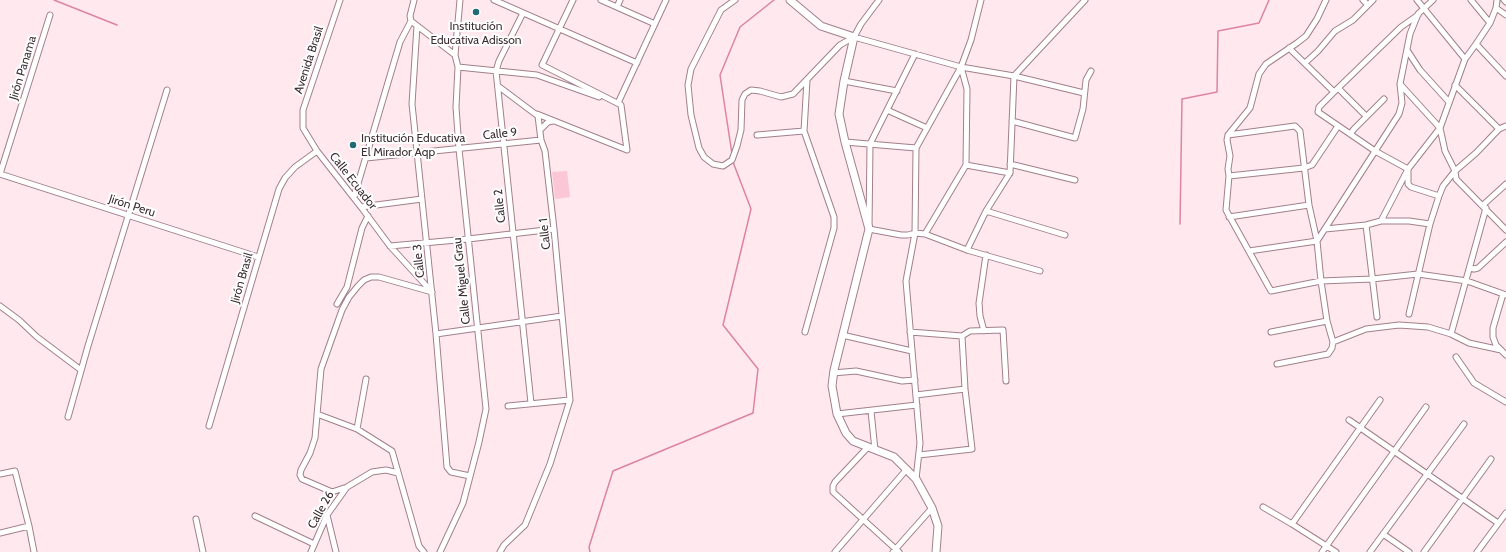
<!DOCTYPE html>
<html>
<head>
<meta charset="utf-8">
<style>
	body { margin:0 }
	canvas { display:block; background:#ffe8ee }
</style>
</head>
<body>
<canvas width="1506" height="552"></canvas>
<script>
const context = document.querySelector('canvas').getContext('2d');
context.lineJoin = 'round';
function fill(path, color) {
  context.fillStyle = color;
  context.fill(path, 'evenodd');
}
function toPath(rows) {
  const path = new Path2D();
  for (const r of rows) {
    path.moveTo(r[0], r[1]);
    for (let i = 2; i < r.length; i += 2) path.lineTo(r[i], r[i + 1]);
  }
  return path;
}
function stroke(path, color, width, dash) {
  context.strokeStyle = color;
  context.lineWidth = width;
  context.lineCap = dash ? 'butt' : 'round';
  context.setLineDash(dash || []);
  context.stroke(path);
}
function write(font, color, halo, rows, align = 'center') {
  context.font = font + ' Cabin,sans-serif';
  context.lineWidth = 4;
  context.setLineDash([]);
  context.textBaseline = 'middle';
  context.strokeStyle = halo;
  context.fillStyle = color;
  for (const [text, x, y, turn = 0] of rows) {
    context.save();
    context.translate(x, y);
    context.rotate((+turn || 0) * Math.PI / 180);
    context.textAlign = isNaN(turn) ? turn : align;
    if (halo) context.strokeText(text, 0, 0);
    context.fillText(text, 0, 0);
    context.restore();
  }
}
fill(toPath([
	[567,171,570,197,555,199,552,172]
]), '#fbc7d6');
stroke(toPath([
	[54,0,117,25],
	[732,154,720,75,740,27,774,0],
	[1180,224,1182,99,1217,92,1218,31,1259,23,1269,0],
	[590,552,589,547,613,471,753,413,758,369,723,325,751,209,733,162]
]), '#dd84a1', 1.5);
const street = toPath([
	[340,0,303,110,303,128,317,151,361,207,390,246,432,292],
	[414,0,410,16,411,21,455,55],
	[494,0,637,63],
	[601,0,655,24],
	[735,0,721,10,691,69,688,85,691,115,699,148,704,157,713,164,723,166,732,160,737,146,741,130,742,100,745,94,751,90,760,91,781,97,793,94,840,45,854,37,861,24,879,0],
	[1326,0,1317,19,1306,36,1297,43,1266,64,1259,74,1250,108,1228,135,1227,140,1230,156,1228,169,1229,176,1226,210,1271,291,1321,281,1372,279,1418,274,1467,281,1506,295],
	[1363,0,1368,5],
	[1417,0,1465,59],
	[1471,0,1490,23],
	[1497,0,1496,8,1490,23,1476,44,1465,59,1440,128,1445,151,1455,171,1456,179,1506,230],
	[1504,0,1506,2],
	[617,7,620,0],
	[1496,8,1506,15],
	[523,13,499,61,496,71,531,403],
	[50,15,0,174,258,257],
	[1418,15,1401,27,1334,92,1319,107,1318,112,1375,151,1408,169,1408,184,1411,187,1439,196],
	[417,26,412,104,436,334,447,467,451,472,470,476],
	[854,37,961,67,1014,76,1084,93],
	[1476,44,1506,76],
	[1289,48,1334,92],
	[1407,50,1420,70,1449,102],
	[915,54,870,144,869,229,901,235,908,235,915,233,925,234,967,250,1040,271],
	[1305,63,1318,51,1335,31,1353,20,1373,0],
	[458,67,537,75,599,97],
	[844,81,897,91],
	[1455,85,1499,129,1506,126],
	[498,86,538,116,541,140,545,151,554,229,570,400,550,464,525,525,504,545,500,552],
	[1339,89,1366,116],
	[618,103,666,0],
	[887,110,927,128],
	[537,114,627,150,621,105,542,65,573,0],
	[1012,121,1075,138,1083,109,1086,80,1091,71],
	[540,130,548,122,553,121],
	[1350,134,1354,129,1384,99],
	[757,135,804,131],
	[1228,135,1295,126,1300,131,1309,205,1317,241,1321,281,1327,321,1333,342,1332,348,1328,354,1277,364],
	[845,142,916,148],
	[366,158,541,140],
	[1010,164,1075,180],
	[966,165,1010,173],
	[1229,176,1304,168,1312,165,1338,126],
	[354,197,400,42,411,21],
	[1483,205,1506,184],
	[361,207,422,199],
	[986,211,1065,235],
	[1229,217,1309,205],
	[1381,221,1408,169,1440,128,1400,84],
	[1366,225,1377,317],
	[1325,229,1366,225,1381,221,1409,221,1430,224],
	[925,234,966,165,967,89,961,67],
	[390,246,468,239,554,229],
	[967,250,986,211,1010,173,1014,76,1085,0],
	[1249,251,1317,241,1399,114,1402,103,1400,84,1410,34,1418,14,1433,0],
	[1470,268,1474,269,1478,268,1506,242],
	[1503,294,1493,328,1493,337,1496,345,1506,355],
	[337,304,347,287,362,228,368,216],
	[0,306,19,320,37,337,81,370],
	[1409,314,1430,224,1439,196,1443,186,1455,171,1476,153,1499,129],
	[984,331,980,316,979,303,986,255],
	[805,332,834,228,834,217,804,131,807,80],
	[910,332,962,336,970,331,1003,330,1006,381],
	[1271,332,1327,321],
	[436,334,562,316],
	[1451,334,1486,208],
	[842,335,912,351],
	[1333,342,1366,329,1399,325,1428,327,1451,334,1469,343,1501,350],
	[1456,357,1474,383,1506,402],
	[833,373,856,371,902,381,915,380],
	[916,395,965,389],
	[508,406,570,400],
	[871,411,875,450],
	[317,414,357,429,392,451,419,546,424,552],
	[837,414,917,405],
	[68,417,88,346,167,90],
	[1349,420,1498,523],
	[209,426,279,189,285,178,295,167,317,151],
	[357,429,366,379],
	[868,447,835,482,833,486,833,492,899,552],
	[919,455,972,449,965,389,962,336],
	[0,474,15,471,29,526,34,552],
	[916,479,920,443,906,281,915,233,916,148,961,67,971,40,981,0],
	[347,487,332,492,302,479,300,475,301,470,310,453,315,438,321,369,342,310,349,297,358,286,364,280,371,277,379,277,432,292],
	[1263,507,1292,524,1336,552],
	[327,515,336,552],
	[255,516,314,544],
	[196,519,203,552],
	[1292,524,1380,400],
	[0,533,29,526],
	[1383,534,1409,552],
	[311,552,327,515,347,487,372,472,386,470,398,473],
	[440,552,463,503,479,442,486,409,459,149,456,107,458,67,455,55,460,0],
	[835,552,907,469],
	[893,552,932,508],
	[1322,552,1426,407],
	[1370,552,1464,424],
	[1424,552,1491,459],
	[1477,552,1506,513]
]);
const secondary = toPath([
	[790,0,821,26,854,37,844,81,839,114,845,142,869,229,834,370,832,386,837,414,846,433,853,441,894,457,916,479,932,508,938,526,936,552]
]);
stroke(street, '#a1808a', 7);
stroke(secondary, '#a1808a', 9);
stroke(street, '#fff', 5);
stroke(secondary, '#fff', 7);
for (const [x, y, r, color] of [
	[476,12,4,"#206a75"],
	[353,145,4,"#206a75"]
]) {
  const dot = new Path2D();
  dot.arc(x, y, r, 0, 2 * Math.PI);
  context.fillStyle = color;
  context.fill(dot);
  stroke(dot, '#fff', 1.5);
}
write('12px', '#3d2f33', '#fff', [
	["Institución",476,26],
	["Educativa Adisson",476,40],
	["Institución Educativa",361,138,"left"],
	["El Mirador Aqp",361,152,"left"]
]);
write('12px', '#3d2f33', '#fff', [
	["Avenida Brasil",309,60,-72],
	["Jirón Panama",23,68,-73],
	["Calle 9",500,134,-6],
	["Calle Ecuador",353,181,52],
	["Jirón Peru",132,206,18],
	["Calle 2",500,206,-96],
	["Calle 1",545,234,-96],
	["Calle 3",419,261,-96],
	["Jirón Brasil",242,278,-74],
	["Calle Miguel Grau",462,281,-96],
	["Calle 26",321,510,-61]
]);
</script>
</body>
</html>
